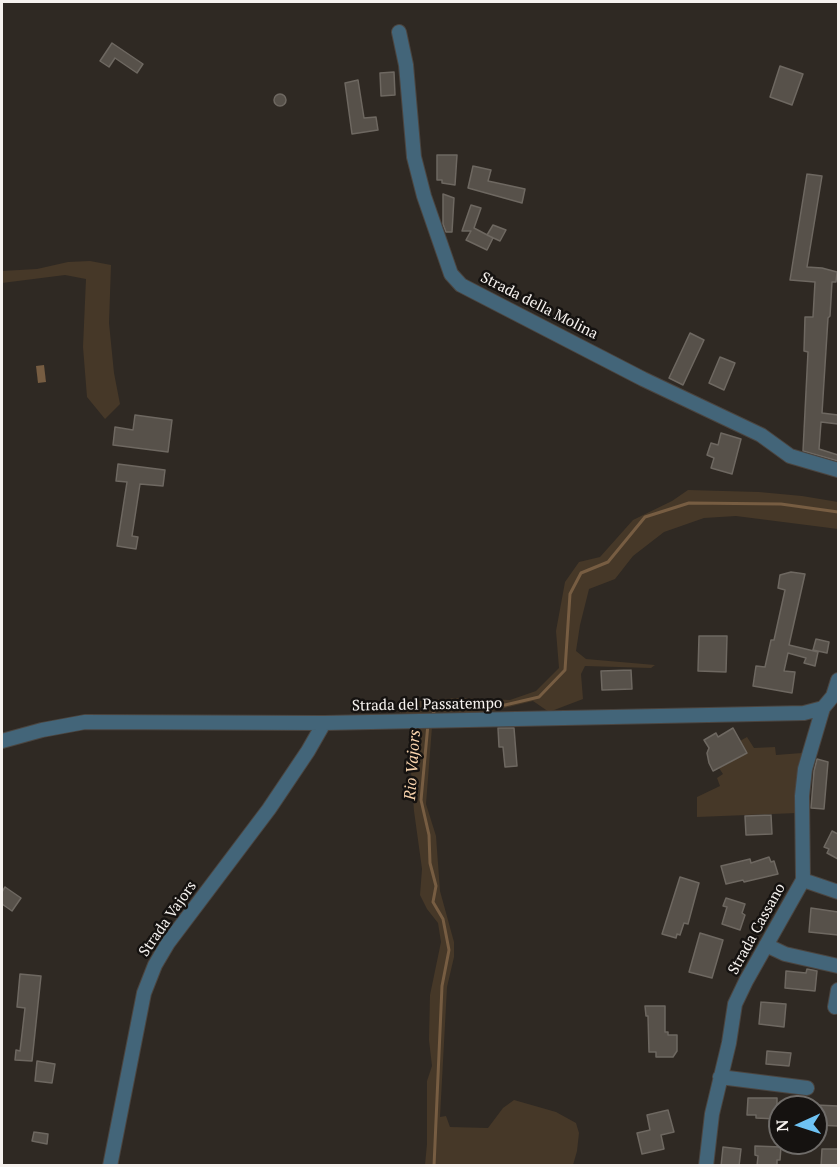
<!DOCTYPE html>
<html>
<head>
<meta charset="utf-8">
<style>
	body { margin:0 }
	#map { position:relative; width:840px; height:1167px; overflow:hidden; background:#2f2923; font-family:"PT Serif",serif }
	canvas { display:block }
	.frame { position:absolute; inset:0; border:3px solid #f6f2ef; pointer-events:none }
	.north { position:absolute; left:768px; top:1095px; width:60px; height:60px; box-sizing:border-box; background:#151210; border:2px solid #6f6c69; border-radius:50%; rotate:267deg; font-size:16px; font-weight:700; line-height:24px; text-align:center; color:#f6f2ef }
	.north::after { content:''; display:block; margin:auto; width:21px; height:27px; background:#6ec2f3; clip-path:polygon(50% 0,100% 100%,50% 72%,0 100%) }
</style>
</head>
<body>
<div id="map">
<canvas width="840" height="1167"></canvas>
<div class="frame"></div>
<div class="north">N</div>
</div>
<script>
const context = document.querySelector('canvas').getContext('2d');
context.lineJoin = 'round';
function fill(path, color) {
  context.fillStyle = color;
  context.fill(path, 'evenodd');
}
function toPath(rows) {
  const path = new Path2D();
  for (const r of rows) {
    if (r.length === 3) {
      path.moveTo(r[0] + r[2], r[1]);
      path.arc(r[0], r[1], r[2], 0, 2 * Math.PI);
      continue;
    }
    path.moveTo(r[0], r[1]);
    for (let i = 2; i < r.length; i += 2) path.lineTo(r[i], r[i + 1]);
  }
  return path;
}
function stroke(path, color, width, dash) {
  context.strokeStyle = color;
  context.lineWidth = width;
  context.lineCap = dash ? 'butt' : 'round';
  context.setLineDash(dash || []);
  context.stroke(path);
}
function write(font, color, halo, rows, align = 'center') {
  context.font = font + ' "PT Serif",serif';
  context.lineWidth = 5;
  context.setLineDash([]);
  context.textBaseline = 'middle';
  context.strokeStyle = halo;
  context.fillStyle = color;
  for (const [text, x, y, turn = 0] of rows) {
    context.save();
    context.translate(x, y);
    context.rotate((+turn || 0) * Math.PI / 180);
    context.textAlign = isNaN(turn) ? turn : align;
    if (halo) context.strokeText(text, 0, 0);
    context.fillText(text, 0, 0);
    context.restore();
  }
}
fill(toPath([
	[90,261,111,265,109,323,114,373,120,404,105,419,87,397,83,347,86,279,65,275,2,283,2,271,37,269,68,262],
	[688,490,759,492,802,496,838,502,838,529,736,516,704,518,664,532,633,556,615,579,589,589,580,625,576,651,586,659,655,665,651,668,585,666,581,674,583,699,549,712,533,701,488,712,399,713,418,701,457,698,510,700,536,691,559,668,556,631,565,582,579,562,600,557,633,520,672,501],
	[416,727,432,727,426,804,436,836,440,891,454,942,454,957,447,987,440,1117,446,1116,450,1127,488,1128,503,1108,514,1100,556,1112,576,1123,579,1133,577,1151,573,1165,425,1165,427,1144,427,1081,432,1066,429,1040,430,995,441,942,438,923,427,909,420,895,422,869,414,811,410,759],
	[747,737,754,748,775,747,776,755,802,753,799,762,797,813,697,817,697,797,720,786,717,778,723,774,719,768,747,753,740,741]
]), '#463828');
fill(toPath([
	[44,365,46,382,38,383,36,366]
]), '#775d42');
stroke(toPath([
	[432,715,436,709,460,702,505,705,539,697,565,670,570,594,581,573,608,562,645,517,689,503,781,504,838,512],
	[428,724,421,800,429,835,430,863,436,886,433,902,443,919,449,950,442,986,434,1166]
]), '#775d42', 3);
const building = toPath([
	[112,43,143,64,137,73,115,58,109,67,100,61,112,43],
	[780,66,803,74,792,105,770,97,780,66],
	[394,72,395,95,381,96,380,73,394,72],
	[358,80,364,118,376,117,378,130,352,134,345,83,358,80],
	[280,100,6],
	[437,155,457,155,455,185,442,183,442,180,437,180,437,155],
	[473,166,491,170,488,181,525,189,522,203,468,188,473,166],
	[807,174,822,176,807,267,822,268,837,272,836,282,832,282,830,316,828,318,822,413,838,415,838,424,821,422,819,449,838,455,838,461,803,451,808,352,804,351,805,317,813,317,815,282,790,280,807,174],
	[443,194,454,198,452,232,446,232,443,224,443,194],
	[471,205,481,208,474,228,493,238,487,250,466,240,471,231,462,231,471,205],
	[493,225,506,230,500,241,487,235,493,225],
	[690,333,704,340,683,385,669,378,690,333],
	[720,357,735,363,724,390,709,383,720,357],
	[135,415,172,420,168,452,113,445,115,427,133,430,135,415],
	[721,433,741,439,732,474,711,468,714,458,707,455,711,443,718,445,721,433],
	[118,464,165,470,163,486,140,484,132,536,138,537,136,549,117,546,127,482,116,481,118,464],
	[791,572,805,574,789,645,818,652,815,666,804,663,806,658,788,653,784,671,795,672,792,693,753,686,756,666,765,667,771,640,774,640,785,590,778,588,780,575,791,572],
	[699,636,727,636,726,672,698,671,699,636],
	[816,639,829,642,827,653,813,650,816,639],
	[631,670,632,689,602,690,601,671,631,670],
	[498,728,514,728,517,766,505,767,503,747,499,747,498,728],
	[733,728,747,753,713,771,709,763,707,753,709,748,704,740,716,733,718,737,733,728],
	[817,759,828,762,824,809,811,808,814,771,817,759],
	[771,815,772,834,746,835,745,816,771,815],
	[832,831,838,834,838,859,827,853,829,849,824,847,832,831],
	[769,857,771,862,774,861,778,874,744,882,743,880,726,884,721,866,750,859,751,863,769,857],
	[680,877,699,883,688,924,684,923,680,935,677,934,676,938,662,934,680,877],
	[5,887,21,898,12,911,2,904,2,892,5,887],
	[726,898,745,904,742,913,745,915,740,930,722,924,727,907,723,906,726,898],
	[811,908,838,912,838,935,809,932,811,908],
	[700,933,723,940,712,978,689,972,700,933],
	[807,969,817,971,815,991,785,988,786,971,806,973,807,969],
	[20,974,41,976,32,1061,15,1060,16,1050,20,1051,25,1008,17,1007,20,974],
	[761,1002,786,1004,784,1027,759,1024,761,1002],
	[645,1006,665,1006,665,1032,668,1032,668,1035,677,1035,677,1051,673,1057,656,1057,656,1052,649,1052,648,1016,646,1016,645,1006],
	[767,1051,791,1053,789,1066,766,1064,767,1051],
	[37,1061,55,1064,52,1083,35,1081,37,1061],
	[748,1098,777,1098,777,1119,756,1118,756,1115,747,1115,748,1098],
	[816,1105,838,1106,838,1126,816,1125,816,1105],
	[668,1110,674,1132,661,1135,664,1149,642,1154,637,1133,650,1130,647,1115,668,1110],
	[34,1132,48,1134,47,1144,32,1141,34,1132],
	[755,1146,781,1147,780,1160,777,1160,777,1166,757,1166,758,1156,755,1155,755,1146],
	[723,1147,741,1149,739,1166,721,1166,723,1147],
	[822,1149,838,1149,838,1166,821,1166,822,1149]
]);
fill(building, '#57514a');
stroke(building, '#6e6861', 1.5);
const minor = toPath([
	[399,32,406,65,414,157,424,196,451,274,461,285,643,379,761,435,790,456,838,470],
	[2,741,42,730,85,722,324,723,804,713,823,708,833,696,838,680],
	[803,880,838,892],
	[766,945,785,954,838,966],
	[835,1007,838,990],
	[720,1077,807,1088],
	[110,1166,144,993,155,965,168,943,269,809,308,751,324,723],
	[706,1166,712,1114,729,1043,735,1004,746,981,803,880,802,796,805,769,823,708]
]);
stroke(minor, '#4b4540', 16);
stroke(minor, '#436579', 14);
write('15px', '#f6f2ef', '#151210', [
	["Strada della Molina",539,306,27],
	["Strada del Passatempo",427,705,-1],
	["Strada Vajors",168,919,-55],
	["Strada Cassano",757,929,-61]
]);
write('italic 16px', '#fbd5ae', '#151210', [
	["Rio Vajors",413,765,-86]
]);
</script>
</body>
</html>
